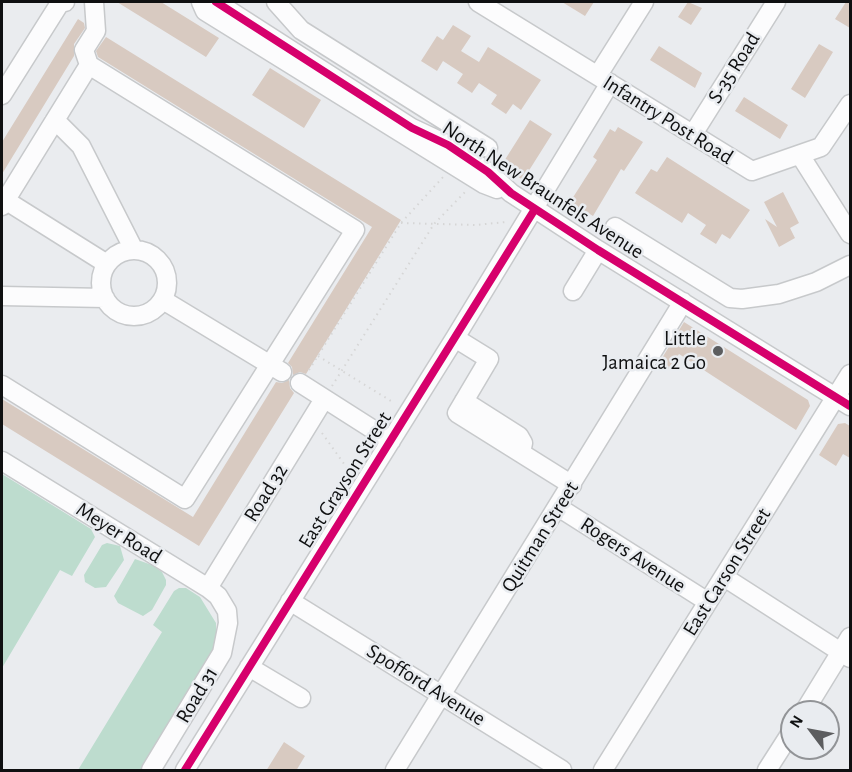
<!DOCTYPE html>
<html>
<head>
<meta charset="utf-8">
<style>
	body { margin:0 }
	#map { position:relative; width:852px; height:772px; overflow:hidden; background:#eaecef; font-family:"Alegreya Sans",sans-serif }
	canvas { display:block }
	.frame { position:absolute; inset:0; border:3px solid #0f1011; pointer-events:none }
	.north { position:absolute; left:780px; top:700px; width:60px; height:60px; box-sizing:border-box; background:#e9ecf0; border:2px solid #929497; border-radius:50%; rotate:302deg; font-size:16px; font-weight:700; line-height:24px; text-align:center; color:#0f1011 }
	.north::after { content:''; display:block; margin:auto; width:21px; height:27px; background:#5c5d5f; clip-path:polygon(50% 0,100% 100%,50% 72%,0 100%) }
</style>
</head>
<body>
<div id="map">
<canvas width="852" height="772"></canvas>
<div class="frame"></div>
<div class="north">N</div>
</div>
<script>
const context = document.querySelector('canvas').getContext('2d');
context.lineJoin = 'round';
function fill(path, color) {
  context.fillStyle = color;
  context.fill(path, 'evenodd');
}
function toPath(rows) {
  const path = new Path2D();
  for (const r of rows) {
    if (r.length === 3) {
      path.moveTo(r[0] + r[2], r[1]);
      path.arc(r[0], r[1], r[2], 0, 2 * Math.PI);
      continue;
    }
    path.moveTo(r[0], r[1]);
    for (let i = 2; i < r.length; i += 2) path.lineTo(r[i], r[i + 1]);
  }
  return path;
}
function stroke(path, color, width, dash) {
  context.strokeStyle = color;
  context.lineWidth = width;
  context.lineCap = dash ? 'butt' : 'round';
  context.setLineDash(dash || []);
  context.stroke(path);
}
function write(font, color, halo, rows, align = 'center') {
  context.font = font + ' "Alegreya Sans",sans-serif';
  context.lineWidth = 5;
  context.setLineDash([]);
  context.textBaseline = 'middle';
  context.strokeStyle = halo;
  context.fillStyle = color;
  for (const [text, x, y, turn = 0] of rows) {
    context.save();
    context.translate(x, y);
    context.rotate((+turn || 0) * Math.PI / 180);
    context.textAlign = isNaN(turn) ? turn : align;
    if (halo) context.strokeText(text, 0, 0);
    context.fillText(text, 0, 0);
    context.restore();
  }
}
fill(toPath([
	[2,474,91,529,95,537,72,576,60,570,2,668],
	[107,543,120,546,124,560,106,587,95,588,85,582,84,575,102,545],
	[135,559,152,565,162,572,166,580,166,585,152,610,143,616,118,603,114,596],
	[179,588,186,588,200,597,216,623,216,649,206,666,142,770,78,770,162,632,153,625,174,591]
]), '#bddcce');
fill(toPath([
	[117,2,161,2,219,38,206,57],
	[562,2,594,2,585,16],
	[688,2,702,8,691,25,678,17],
	[846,2,850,2,850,28,835,19],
	[78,19,84,23,85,28,74,44,74,56,2,174,2,142],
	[453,25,471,36,461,51,479,62,488,47,541,80,521,110,513,104,506,114,491,104,497,95,479,83,472,93,457,83,463,74,443,61,437,71,421,61,437,36,443,40],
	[106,37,401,220,306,374,300,372,293,375,292,367,288,363,372,227,98,57,96,51],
	[819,44,833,52,805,98,791,89],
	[659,46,702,73,695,88,650,60],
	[270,68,321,100,304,128,252,95],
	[744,97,788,125,780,139,735,111],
	[530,120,552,134,523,180,501,166],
	[618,127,643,142,624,171,621,169,593,216,570,202,597,160,593,157,610,129,615,132],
	[667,157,750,210,730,239,722,234,716,244,700,234,706,225,688,213,682,223,635,193,651,169,657,172],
	[783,192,799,223,790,228,795,238,779,247,765,219,777,227,764,202],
	[684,322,808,400,810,406,796,430,679,354,669,369,659,363],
	[289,380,290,388,294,393,199,546,2,424,2,399,193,517,276,382,282,383],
	[845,423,850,426,850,458,843,454,836,466,819,455,838,424],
	[284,742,305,756,296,771,266,771]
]), '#d8cac1');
const minor = toPath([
	[201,2,205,11,484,184,497,189],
	[216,2,412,128,448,145,488,172,511,193,598,250,850,406],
	[276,2,301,30,488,148],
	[478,2,752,171,821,147,850,104],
	[89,65,84,50,96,31,94,2],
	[598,75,644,2],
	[2,95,60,3,65,2],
	[55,120,81,146,134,250],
	[693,134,776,2],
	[800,155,850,234],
	[5,200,107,264],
	[2,206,89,65,355,230,185,499,2,385],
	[615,227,730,298,742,299,779,294,816,282,850,265],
	[134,283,33],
	[573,291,598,250],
	[2,296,105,298],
	[163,300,282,372],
	[455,338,489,359,457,413,572,485],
	[300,383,391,441],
	[464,401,519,436,523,443,521,453],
	[2,461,208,588,218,596,227,611,228,623,222,653,151,770],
	[558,507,708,602],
	[724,577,850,658],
	[208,588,324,399],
	[290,601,562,770],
	[249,667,301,698],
	[804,712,850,637],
	[185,770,455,338,610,83],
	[395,770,683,302],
	[603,770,850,374],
	[767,770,792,731]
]);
stroke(minor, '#c7c9cb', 21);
stroke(toPath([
	[401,223,476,225,506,222],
	[318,356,391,401],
	[309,370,401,223,444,176],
	[332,386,434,224,466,191],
	[322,433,352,475]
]), '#d6d6d6', 2, [1.5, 4.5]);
stroke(minor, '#fcfcfd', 18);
stroke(toPath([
	[216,2,412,128,448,145,488,172,511,193,598,250,850,406],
	[185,770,535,209]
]), '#d6006c', 8);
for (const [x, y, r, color] of [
	[718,351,6,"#5c5d5f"]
]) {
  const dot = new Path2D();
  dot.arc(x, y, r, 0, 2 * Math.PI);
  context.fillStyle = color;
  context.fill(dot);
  stroke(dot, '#e9ecf0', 2);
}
write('21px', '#0f1011', '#e9ecf0', [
	["S-35 Road",734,68,-58],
	["Infantry Post Road",668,120,32],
	["North New Braunfels Avenue",543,190,33],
	["East Grayson Street",345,480,-58],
	["Road 32",266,493,-58],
	["Meyer Road",119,533,32],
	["Quitman Street",540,537,-58],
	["Rogers Avenue",633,555,33],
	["East Carson Street",727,572,-58],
	["Spofford Avenue",426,685,32],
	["Road 31",197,695,-59]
]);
write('21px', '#0f1011', '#e9ecf0', [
	["Little",706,339],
	["Jamaica 2 Go",706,363]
], 'right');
</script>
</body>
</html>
